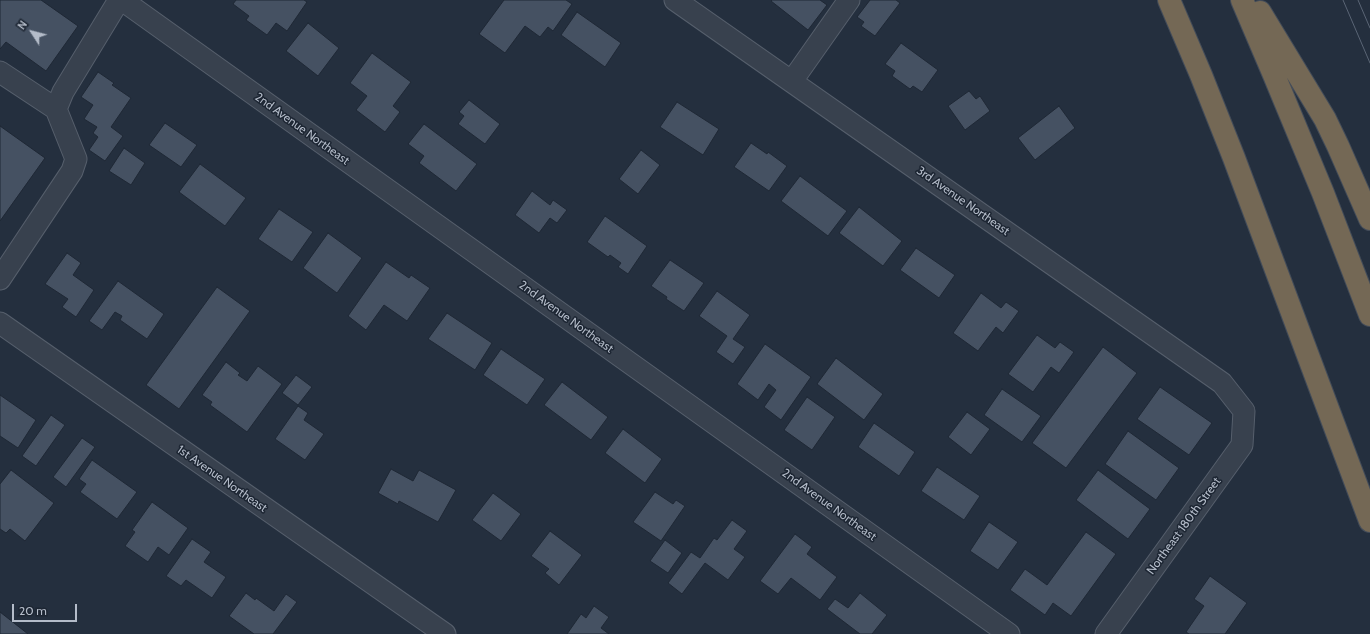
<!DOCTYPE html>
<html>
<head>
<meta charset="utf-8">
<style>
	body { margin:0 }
	#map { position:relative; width:1370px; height:634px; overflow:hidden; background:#242f3e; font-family:Cabin,sans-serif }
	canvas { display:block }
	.north { position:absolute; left:12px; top:12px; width:40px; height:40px; -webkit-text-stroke:3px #1d2633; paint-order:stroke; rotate:306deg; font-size:11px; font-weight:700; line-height:16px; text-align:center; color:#b4bcc9 }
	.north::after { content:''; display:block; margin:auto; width:14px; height:18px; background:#b4bcc9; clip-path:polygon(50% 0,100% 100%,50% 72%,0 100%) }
	.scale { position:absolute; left:12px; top:604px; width:65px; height:18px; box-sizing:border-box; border:2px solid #b4bcc9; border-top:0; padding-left:5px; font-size:12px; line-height:14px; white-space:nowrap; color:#b4bcc9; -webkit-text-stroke:3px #1d2633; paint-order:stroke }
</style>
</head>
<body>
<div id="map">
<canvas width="1370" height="634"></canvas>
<div class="north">N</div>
<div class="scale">20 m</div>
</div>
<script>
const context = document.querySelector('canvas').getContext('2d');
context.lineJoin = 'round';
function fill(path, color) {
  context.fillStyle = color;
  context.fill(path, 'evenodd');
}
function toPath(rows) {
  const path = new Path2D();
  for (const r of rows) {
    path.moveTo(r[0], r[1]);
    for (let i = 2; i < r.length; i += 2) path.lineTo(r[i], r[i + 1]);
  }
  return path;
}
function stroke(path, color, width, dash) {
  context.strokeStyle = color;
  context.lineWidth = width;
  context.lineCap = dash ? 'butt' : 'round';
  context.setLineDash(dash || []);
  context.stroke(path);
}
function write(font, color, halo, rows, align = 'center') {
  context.font = font + ' Cabin,sans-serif';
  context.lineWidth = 3;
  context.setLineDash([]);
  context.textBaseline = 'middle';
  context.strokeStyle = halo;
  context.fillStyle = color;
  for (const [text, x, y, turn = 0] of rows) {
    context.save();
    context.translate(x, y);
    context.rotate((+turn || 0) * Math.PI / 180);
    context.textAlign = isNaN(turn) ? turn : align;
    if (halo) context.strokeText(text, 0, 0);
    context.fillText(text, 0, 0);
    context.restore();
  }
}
const building = toPath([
	[0,0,41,0,78,26,46,71,6,42,0,49,0,0],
	[236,0,304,0,307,2,287,31,276,23,267,35,246,20,249,16,233,4,236,0],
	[504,0,566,0,572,4,553,31,548,27,540,37,525,26,505,53,479,34,504,0],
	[772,0,820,0,827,5,808,30,771,1,772,0],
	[870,0,896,0,900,3,875,36,861,26,864,22,857,17,870,0],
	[577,12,621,43,605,67,561,35,577,12],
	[308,23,339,48,318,76,286,51,308,23],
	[901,43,938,70,922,92,913,86,910,89,892,76,895,71,885,64,901,43],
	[372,53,411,82,393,106,400,112,385,132,356,110,367,96,350,83,372,53],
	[98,72,114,83,112,85,131,98,111,127,123,136,105,161,89,150,98,137,93,133,97,127,84,119,93,105,81,97,98,72],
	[969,91,976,99,980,96,990,111,965,130,948,106,969,91],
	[469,100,500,124,485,144,458,124,464,116,459,112,469,100],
	[677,102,719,129,703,155,660,127,677,102],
	[1059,106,1075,128,1035,160,1018,138,1059,106],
	[165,123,197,145,181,167,149,145,165,123],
	[424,124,477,164,456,191,419,163,424,156,408,144,424,124],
	[0,126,45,158,0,221,0,126],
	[751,143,767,154,768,152,787,166,769,191,734,167,751,143],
	[124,148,145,163,131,185,109,171,124,148],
	[641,150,660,165,638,194,619,179,641,150],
	[200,164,246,198,225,226,179,192,200,164],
	[800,176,847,211,828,236,781,201,800,176],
	[532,191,550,205,553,200,567,210,557,223,550,218,539,233,515,215,532,191],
	[859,207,902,241,883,266,839,233,859,207],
	[279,209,313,232,292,262,258,239,279,209],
	[605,216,647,246,628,274,618,267,621,263,610,255,608,257,587,242,605,216],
	[328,233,362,258,337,293,303,268,328,233],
	[916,248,955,275,939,298,900,270,916,248],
	[67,253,81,263,73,275,94,290,76,317,62,307,68,299,45,284,67,253],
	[670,260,704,283,684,311,666,299,667,297,651,286,670,260],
	[386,262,409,278,411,275,430,288,407,321,384,305,366,330,348,316,386,262],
	[118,281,164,314,147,339,120,320,122,316,115,312,102,330,89,321,118,281],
	[217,287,250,311,179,409,146,385,217,287],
	[717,291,750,315,733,339,745,347,733,364,716,352,727,336,699,316,717,291],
	[981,293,1001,308,1006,302,1019,311,1003,333,996,327,978,351,953,333,981,293],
	[447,313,492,343,475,370,428,339,447,313],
	[1037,335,1055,348,1060,342,1074,352,1059,373,1051,367,1033,392,1008,374,1037,335],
	[765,344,811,377,781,420,764,407,776,390,769,384,758,400,737,384,765,344],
	[1103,347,1137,373,1066,468,1032,443,1103,347],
	[501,349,545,379,527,405,483,375,501,349],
	[836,358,883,394,864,420,817,384,836,358],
	[226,362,240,373,238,375,247,381,258,366,282,384,247,432,210,405,212,402,202,395,226,362],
	[296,375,312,387,298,405,282,393,296,375],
	[562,382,608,417,591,440,544,405,562,382],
	[1160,387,1212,423,1189,455,1137,419,1160,387],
	[1002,389,1041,416,1022,442,984,415,1002,389],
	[0,395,36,420,18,448,0,436,0,395],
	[807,397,835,417,812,450,784,430,807,397],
	[298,406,308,413,304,420,324,434,305,460,275,439,298,406],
	[967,412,990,429,971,455,948,437,967,412],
	[51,415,65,425,36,466,22,456,51,415],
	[874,423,915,452,899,476,858,447,874,423],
	[623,429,662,459,645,483,605,453,623,429],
	[1128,431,1179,468,1156,500,1105,464,1128,431],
	[82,438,95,447,66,487,53,477,82,438],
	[92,460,137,492,117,519,80,492,86,484,79,479,92,460],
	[937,467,980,496,964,520,921,491,937,467],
	[391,469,413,481,419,470,456,490,438,522,399,501,398,504,378,493,391,469],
	[11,470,54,503,25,541,10,529,6,533,0,529,0,484,11,470],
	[1098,470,1150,509,1128,539,1076,500,1098,470],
	[655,492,673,504,676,500,685,506,661,541,633,522,655,492],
	[493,493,521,514,501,541,472,520,493,493],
	[152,502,188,528,169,555,158,547,148,562,125,546,135,532,132,530,152,502],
	[732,520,747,531,734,549,745,557,728,580,705,563,682,594,668,583,691,552,700,558,714,538,717,540,732,520],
	[989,522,1018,542,998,570,970,551,989,522],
	[550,531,582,555,559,585,545,573,549,569,531,556,550,531],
	[1086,532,1116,554,1071,616,1053,603,1045,615,1010,590,1025,569,1047,585,1086,532],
	[795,534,812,547,807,554,837,577,820,600,791,578,778,594,760,581,795,534],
	[192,539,211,552,204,562,226,577,212,598,186,580,181,586,166,576,192,539],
	[665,540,682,553,668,573,650,561,665,540],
	[1210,576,1247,603,1225,634,1189,634,1186,632,1204,606,1194,599,1210,576],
	[246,593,255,600,256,598,274,611,286,594,297,602,273,634,254,634,229,616,246,593],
	[860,593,887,615,872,634,860,634,827,609,835,599,848,608,860,593],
	[594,606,609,617,601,628,609,634,567,634,581,614,586,618,594,606],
	[0,612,28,634,0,634,0,612]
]);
fill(building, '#455162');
stroke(building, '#1f2835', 1);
const minor = toPath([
	[122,0,1009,634],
	[675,0,1222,383,1244,411,1242,445,1106,634],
	[0,72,56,109],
	[792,81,849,0],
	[0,279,72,171,76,159,56,109,63,92,119,0],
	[0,323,445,634]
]);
const highway = toPath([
	[1169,0,1201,75,1234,158,1370,521],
	[1242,0,1274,75,1323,193,1370,315],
	[1260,12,1325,119,1338,146,1370,219]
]);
stroke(minor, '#565f6c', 23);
stroke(highway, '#434c59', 24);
stroke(minor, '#38414e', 21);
stroke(highway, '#746855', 22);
stroke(toPath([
	[1343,0,1370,63],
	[1358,0,1370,28]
]), '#5a6575', 1);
write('12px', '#b4bcc9', '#1d2633', [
	["2nd Avenue Northeast",302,129,36],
	["3rd Avenue Northeast",963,201,35],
	["2nd Avenue Northeast",566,317,36],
	["1st Avenue Northeast",222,479,35],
	["2nd Avenue Northeast",829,505,36],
	["Northeast 180th Street",1184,526,-54]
]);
</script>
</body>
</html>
